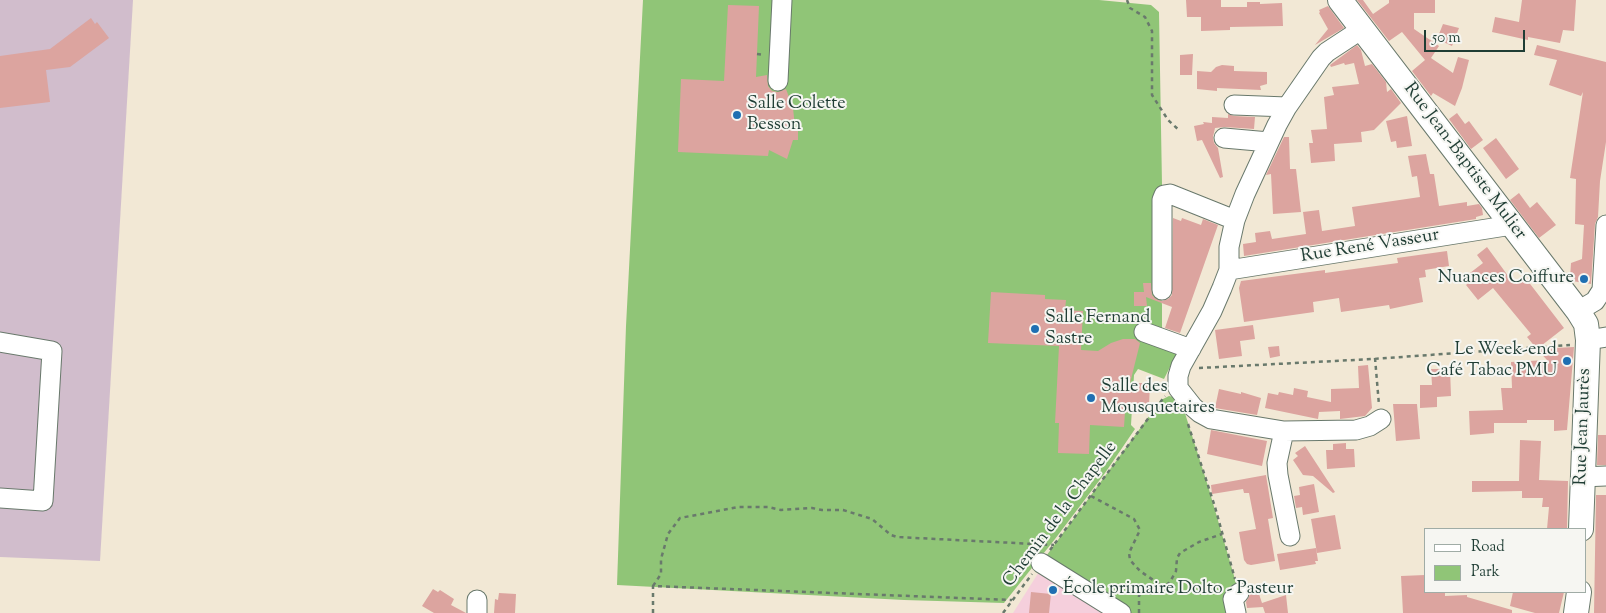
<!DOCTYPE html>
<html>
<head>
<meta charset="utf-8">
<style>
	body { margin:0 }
	#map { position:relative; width:1606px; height:613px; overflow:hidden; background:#f2e8d5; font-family:"Sorts Mill Goudy",serif }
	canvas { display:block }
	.legend { position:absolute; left:1424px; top:528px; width:162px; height:65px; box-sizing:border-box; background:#f6f6f2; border:1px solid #a0aca6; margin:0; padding:6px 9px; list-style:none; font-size:15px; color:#1f3d34 }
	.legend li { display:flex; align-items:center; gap:10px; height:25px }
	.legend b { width:25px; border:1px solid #a0aca6 }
	.scale { position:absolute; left:1424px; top:30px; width:101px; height:22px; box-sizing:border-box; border:2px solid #1f3d34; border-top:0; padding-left:6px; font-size:15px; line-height:18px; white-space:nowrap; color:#1f3d34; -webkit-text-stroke:4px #f6f6f2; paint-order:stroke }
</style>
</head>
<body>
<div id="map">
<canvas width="1606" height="613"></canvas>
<ul class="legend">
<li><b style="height:6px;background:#fff"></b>Road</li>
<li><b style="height:14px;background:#90c577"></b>Park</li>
</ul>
<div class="scale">50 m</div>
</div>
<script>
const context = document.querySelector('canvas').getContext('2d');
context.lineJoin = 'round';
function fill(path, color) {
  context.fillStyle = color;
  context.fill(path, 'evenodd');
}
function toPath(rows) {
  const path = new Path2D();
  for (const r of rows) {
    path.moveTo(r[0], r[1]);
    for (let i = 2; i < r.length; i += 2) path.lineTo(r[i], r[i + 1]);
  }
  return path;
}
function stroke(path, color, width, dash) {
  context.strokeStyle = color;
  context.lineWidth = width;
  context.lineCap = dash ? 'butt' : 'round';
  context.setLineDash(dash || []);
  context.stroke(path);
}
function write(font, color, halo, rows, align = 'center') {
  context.font = font + ' "Sorts Mill Goudy",serif';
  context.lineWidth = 4;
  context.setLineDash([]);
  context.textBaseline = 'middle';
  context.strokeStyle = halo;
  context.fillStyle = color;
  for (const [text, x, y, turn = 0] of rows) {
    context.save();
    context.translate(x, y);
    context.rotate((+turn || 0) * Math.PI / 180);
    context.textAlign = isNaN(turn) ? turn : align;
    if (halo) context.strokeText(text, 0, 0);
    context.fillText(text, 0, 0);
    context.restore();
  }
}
fill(toPath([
	[1042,567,1116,613,1013,613]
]), '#f5cfdc');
fill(toPath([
	[0,0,133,0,100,561,0,557]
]), '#d1bdcc');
fill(toPath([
	[643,0,1099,0,1151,5,1159,12,1162,185,1157,188,1158,265,1162,305,1162,328,1185,337,1164,379,1138,369,1134,375,1131,425,1135,429,1105,473,1055,539,1004,603,904,600,617,585,626,326],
	[1169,396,1178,398,1183,407,1208,486,1239,593,1236,613,1121,613,1041,563,1161,400]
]), '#90c577');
fill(toPath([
	[1186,0,1221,0,1221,7,1247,7,1247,2,1260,2,1260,4,1282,3,1283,26,1230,27,1230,30,1201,31,1201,17,1187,17],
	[1357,0,1363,0,1373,14,1389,3,1389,0,1435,0,1435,13,1414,13,1414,29,1439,46,1431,58,1453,73,1458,57,1469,60,1462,88,1455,106,1433,93,1431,96,1412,71,1425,60,1402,32,1389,41],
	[1522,0,1576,0,1574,31,1563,30,1560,43,1528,37,1528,40,1492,32,1495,17,1519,22],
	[728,5,759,6,756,77,767,75,768,86,772,91,778,92,786,89,793,108,795,127,798,127,798,140,793,140,787,159,769,150,768,156,678,152,681,79,724,81],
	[1328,6,1344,28,1315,45,1328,29,1319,13,1320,12,1319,10],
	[91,18,95,24,97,22,109,38,70,67,46,70,50,102,0,108,0,56,50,49],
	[1443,24,1459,28,1452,46,1437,39],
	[1357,45,1361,50,1365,66,1372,64,1386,82,1387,92,1391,89,1401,103,1374,130,1361,132,1362,142,1334,144,1335,161,1311,163,1309,143,1313,143,1311,130,1327,129,1324,97,1334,95,1332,87,1359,84,1354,63,1345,65,1344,63,1331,67,1330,65],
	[1537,45,1606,62,1606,142,1600,181,1598,217,1595,224,1591,284,1572,281,1570,278,1571,263,1582,259,1584,225,1575,224,1576,179,1570,178,1583,92,1581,96,1549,85,1557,60,1534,55],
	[1193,54,1192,75,1180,75,1180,55],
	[1222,65,1234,66,1234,71,1267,72,1267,84,1260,86,1261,90,1217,88,1217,91,1197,89,1197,71,1211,72,1216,67],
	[1457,113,1465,124,1469,121,1483,140,1471,149,1449,119],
	[1228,114,1234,116,1255,117,1254,129,1225,127,1215,128,1213,137,1214,143,1218,148,1223,177,1220,178,1202,140,1197,141,1194,126,1204,124,1203,122,1212,123,1212,117,1228,118],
	[1407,116,1412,146,1397,148,1396,141,1391,142,1386,121],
	[1284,137,1289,137,1290,169,1296,169,1301,212,1273,214,1271,174,1266,175],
	[1496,138,1519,169,1506,179,1483,148],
	[1426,154,1430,174,1434,174,1439,206,1467,202,1467,206,1479,204,1482,208,1483,215,1476,217,1476,219,1244,256,1243,244,1256,242,1255,233,1270,231,1272,239,1306,234,1303,212,1319,210,1322,231,1355,226,1352,207,1420,197,1417,176,1412,177,1408,156],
	[1519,193,1530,208,1537,202,1556,225,1539,238,1510,200],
	[1173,218,1181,221,1182,218,1201,225,1203,219,1218,225,1180,333,1165,328,1172,307,1146,297,1147,306,1134,306,1134,292,1144,292,1143,283,1151,283,1152,295,1156,299,1162,301,1168,299,1172,295],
	[1487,247,1514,284,1524,276,1564,328,1537,349,1527,337,1531,334,1493,288,1478,300,1466,285,1474,278,1470,273,1483,263,1477,255],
	[1447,251,1449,266,1425,270,1426,277,1419,278,1423,302,1390,309,1389,305,1341,312,1339,298,1313,302,1314,312,1244,322,1239,288,1241,281,1325,270,1325,273,1354,269,1398,263,1397,258],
	[991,292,1045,295,1045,299,1066,300,1065,310,1083,311,1081,350,1098,351,1111,343,1123,339,1135,339,1140,343,1130,383,1150,383,1149,406,1147,406,1147,412,1125,412,1124,427,1090,425,1089,454,1058,453,1059,423,1055,423,1059,346,988,343],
	[1253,325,1255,339,1240,341,1242,356,1219,359,1215,330],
	[1279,346,1280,356,1270,358,1268,347],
	[1574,347,1567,430,1554,431,1554,420,1527,420,1527,423,1494,423,1494,433,1470,435,1469,411,1503,410,1501,388,1512,388,1511,362,1547,360,1537,349],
	[1368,365,1372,408,1365,416,1340,419,1340,411,1319,412,1318,419,1265,408,1268,393,1278,395,1279,392,1293,395,1294,388,1308,391,1307,397,1331,402,1331,389,1359,388,1358,366],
	[1431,369,1450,369,1451,396,1437,397,1437,407,1420,408,1420,385,1432,385],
	[1219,389,1241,394,1241,392,1261,398,1257,415,1215,408],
	[1393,404,1417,404,1420,439,1396,441],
	[1211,430,1267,441,1262,466,1207,454],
	[1598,435,1606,435,1606,465,1597,465],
	[1520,440,1541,441,1539,480,1568,481,1567,529,1547,529,1549,507,1542,507,1543,498,1522,498,1522,491,1472,492,1472,481,1519,481],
	[1346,443,1346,449,1354,449,1355,467,1327,469,1326,450,1333,450,1333,444],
	[1305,446,1335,492,1333,493,1313,476,1303,475,1293,460,1298,456,1295,453],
	[1266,475,1273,518,1268,519,1275,561,1251,565,1247,564,1244,560,1239,532,1256,529,1249,493,1244,493,1243,489,1212,494,1211,485],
	[1314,484,1319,512,1303,515,1302,507,1296,508,1294,496,1300,495,1299,487],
	[1596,495,1606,495,1606,613,1594,613],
	[1335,515,1341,549,1317,553,1311,519],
	[1316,548,1318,561,1315,561,1316,564,1280,570,1277,554],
	[1425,575,1425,592,1445,592,1445,596,1467,595,1467,597,1512,610,1512,613,1403,613,1401,576],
	[433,589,438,592,440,590,454,599,451,605,466,613,434,613,422,606],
	[1031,592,1051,594,1049,613,1029,613],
	[1513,592,1564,592,1559,613,1535,613,1510,606],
	[499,593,516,594,515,613,494,613,495,599,498,600],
	[1250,594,1259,594,1262,603,1286,595,1288,613,1265,613,1263,607,1247,608,1246,602]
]), '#dca49f');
const minor = toPath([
	[1362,29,1327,52,1321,58,1287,107,1277,125,1245,194,1235,220,1229,247,1229,270,1222,288,1212,311,1181,366,1178,376,1178,388,1193,407,1200,413,1211,419,1284,431,1356,430,1370,426,1381,419],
	[778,81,782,0],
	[1234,105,1287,107],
	[1224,138,1269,142],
	[1229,270,1512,225],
	[1162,290,1162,200,1164,195,1170,194,1235,220],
	[1578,311,1595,301,1602,290,1606,225],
	[1144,332,1191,349],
	[1588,340,1606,337],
	[0,342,52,351,43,501,0,498],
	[1284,431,1277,463,1278,475,1290,536],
	[1582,477,1606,476],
	[1041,563,1121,613],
	[477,613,477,600],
	[1236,613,1233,599,1239,593]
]);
const major = toPath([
	[1340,0,1578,311,1586,324,1588,340,1581,529],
	[1576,613,1579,592]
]);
stroke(minor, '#69796c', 21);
stroke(major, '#69796c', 26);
stroke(toPath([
	[1127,0,1130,8,1145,17,1152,31,1152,95,1168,120,1180,131],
	[757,54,764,55],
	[1375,358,1379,405],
	[1199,368,1373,359,1570,345],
	[1188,424,1215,507,1235,579],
	[1091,496,1134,519,1140,530,1129,553,1130,560,1140,571,1162,586],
	[1050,550,1165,396],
	[653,586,661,574,661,559,668,534,680,518,738,507,768,507,781,510,812,508,822,510,843,510,872,519,891,535,897,537,1054,545],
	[653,613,653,586,1012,600],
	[1003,613,1032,574],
	[1139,613,1139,596,1141,592,1148,589,1167,585,1171,580,1176,571,1177,558,1180,553,1199,542,1222,534]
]), '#69796c', 2.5, [4, 4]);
stroke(minor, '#fff', 19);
stroke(major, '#fff', 24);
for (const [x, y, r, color] of [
	[737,115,5,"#1f6fb2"],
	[1584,279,5,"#1f6fb2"],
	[1035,329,5,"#1f6fb2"],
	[1567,361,5,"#1f6fb2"],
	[1091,398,5,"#1f6fb2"],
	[1053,590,5,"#1f6fb2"]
]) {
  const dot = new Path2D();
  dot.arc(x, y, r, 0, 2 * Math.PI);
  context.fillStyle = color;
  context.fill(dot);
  stroke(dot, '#f6f6f2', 2);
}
write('18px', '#1f3d34', '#f6f6f2', [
	["Salle Colette",747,105],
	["Besson",747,126],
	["Nuances Coiffure",1574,279,"right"],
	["Salle Fernand",1045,319],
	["Sastre",1045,340],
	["Le Week-end",1557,351,"right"],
	["Café Tabac PMU",1557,372,"right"],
	["Salle des",1101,388],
	["Mousquetaires",1101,409],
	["École primaire Dolto - Pasteur",1063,590]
], 'left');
write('18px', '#1f3d34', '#f6f6f2', [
	["Rue Jean-Baptiste Mulier",1464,162,53],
	["Rue René Vasseur",1370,247,-9],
	["Rue Jean Jaurès",1584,427,-88],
	["Chemin de la Chapelle",1061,515,-53]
]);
</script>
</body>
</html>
